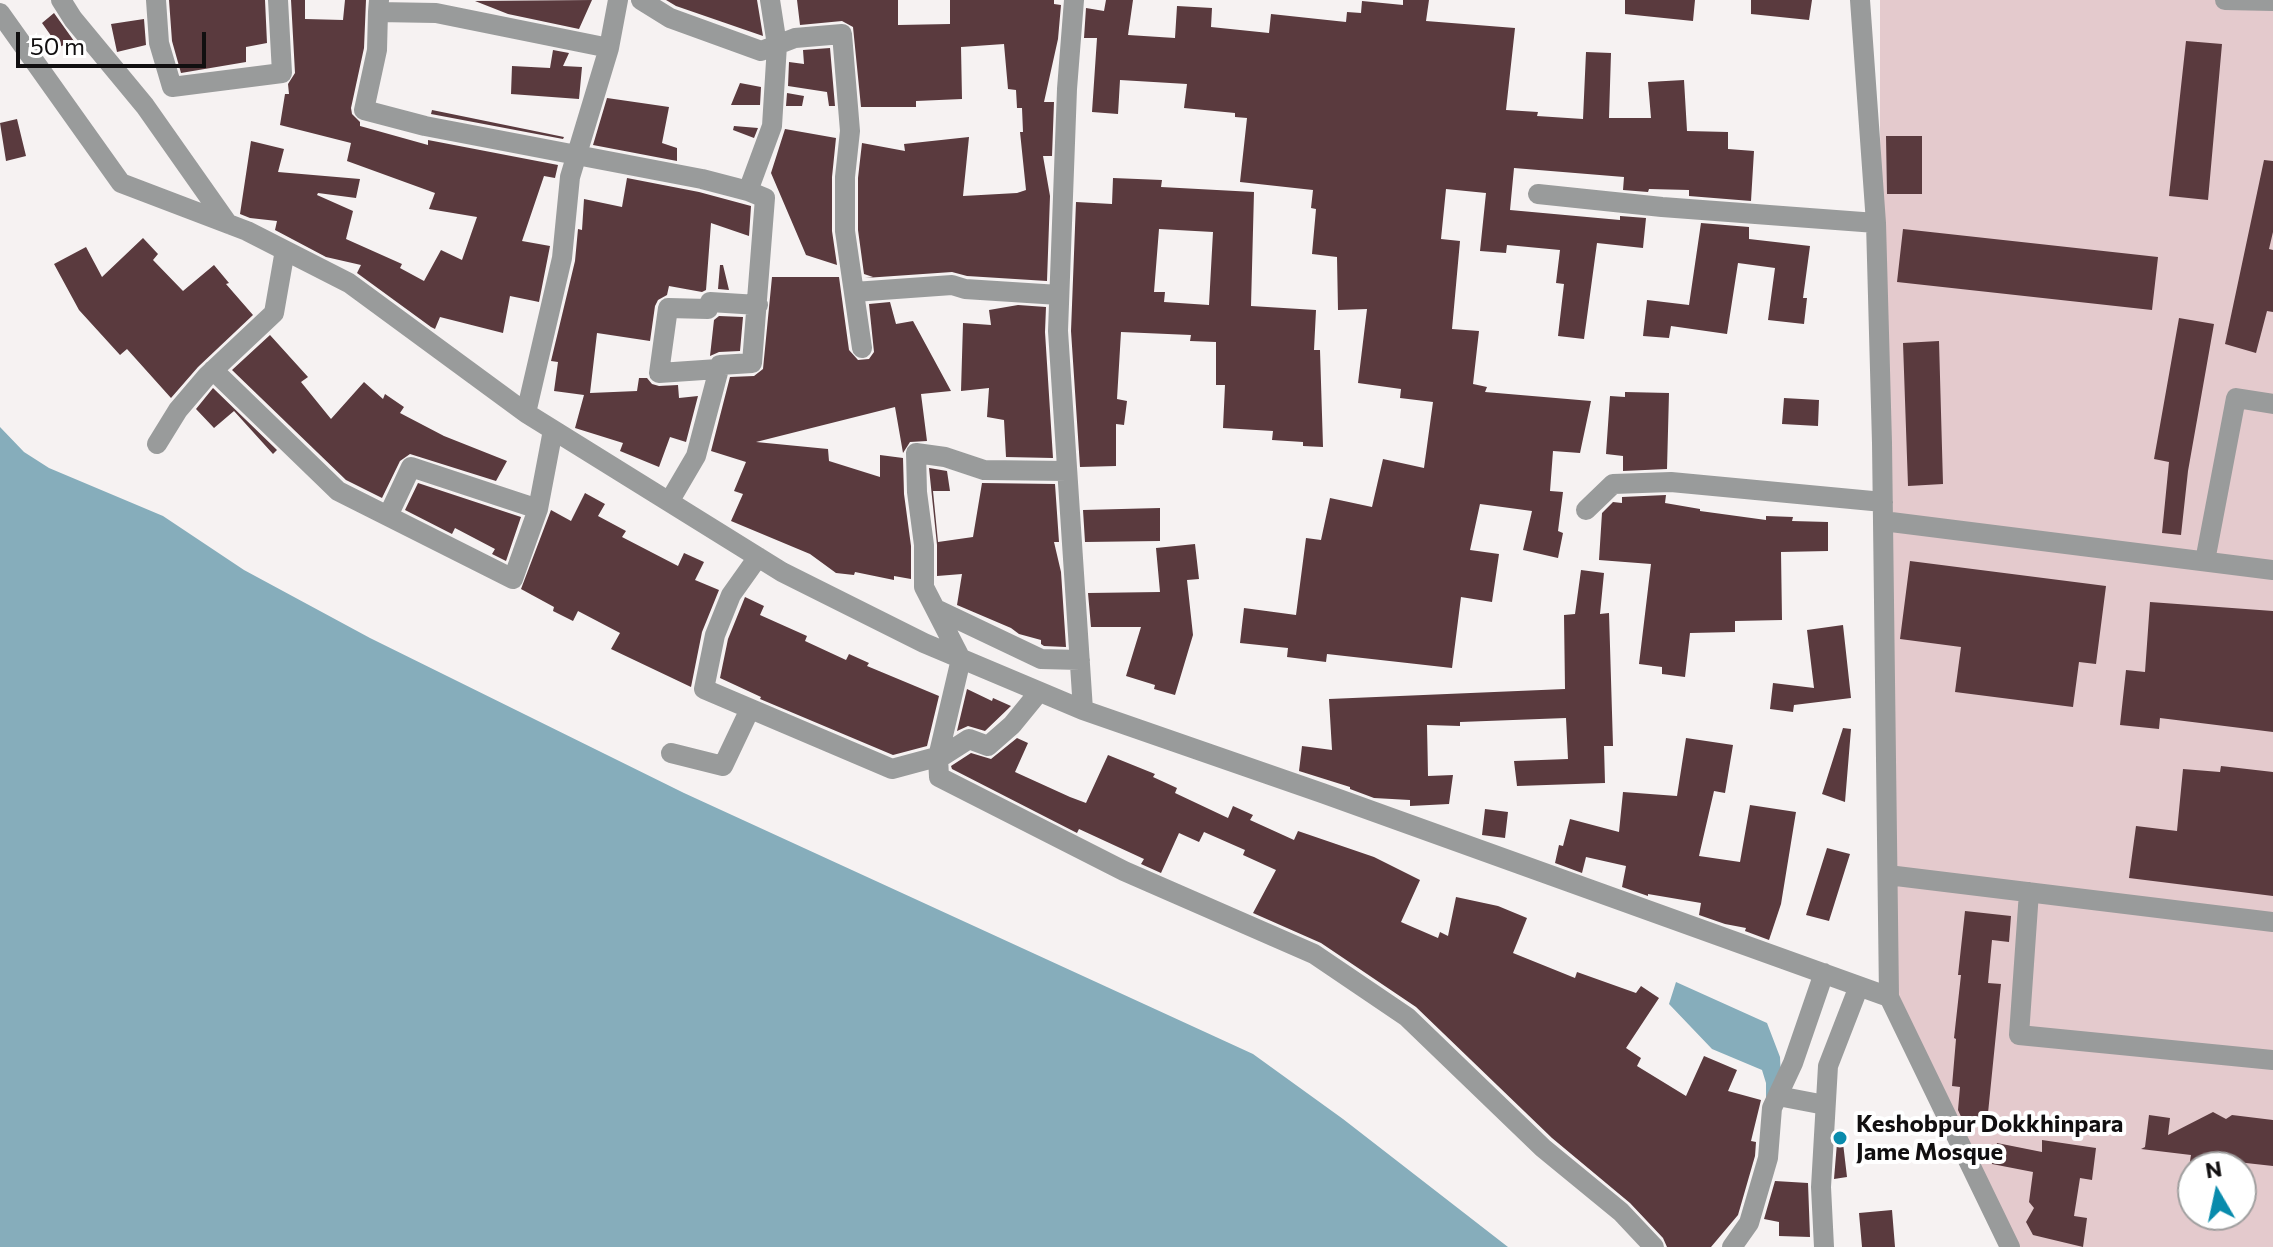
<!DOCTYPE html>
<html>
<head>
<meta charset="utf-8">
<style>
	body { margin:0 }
	#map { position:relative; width:2273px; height:1247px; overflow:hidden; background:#f6f2f2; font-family:Commissioner,sans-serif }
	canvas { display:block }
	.north { position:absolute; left:2177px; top:1151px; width:80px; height:80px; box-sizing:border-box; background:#fff; border:2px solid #a09f9f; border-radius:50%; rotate:351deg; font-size:22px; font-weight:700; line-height:32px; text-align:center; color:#110f10 }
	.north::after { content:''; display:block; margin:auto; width:28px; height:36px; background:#098bac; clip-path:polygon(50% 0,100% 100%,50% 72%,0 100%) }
	.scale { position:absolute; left:16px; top:32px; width:190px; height:36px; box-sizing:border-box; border:4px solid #110f10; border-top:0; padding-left:10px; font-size:24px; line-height:28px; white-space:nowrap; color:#110f10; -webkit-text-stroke:6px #fff; paint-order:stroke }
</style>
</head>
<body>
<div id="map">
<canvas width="2273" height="1247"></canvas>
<div class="north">N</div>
<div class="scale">50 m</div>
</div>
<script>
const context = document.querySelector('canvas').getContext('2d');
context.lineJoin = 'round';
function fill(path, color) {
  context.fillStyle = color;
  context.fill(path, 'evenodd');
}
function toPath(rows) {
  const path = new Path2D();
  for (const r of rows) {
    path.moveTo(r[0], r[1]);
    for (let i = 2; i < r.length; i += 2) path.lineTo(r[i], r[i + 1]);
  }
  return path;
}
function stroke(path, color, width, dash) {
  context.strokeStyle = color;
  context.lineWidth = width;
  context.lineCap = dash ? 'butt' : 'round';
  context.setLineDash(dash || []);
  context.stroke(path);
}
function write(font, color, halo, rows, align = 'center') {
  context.font = font + ' Commissioner,sans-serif';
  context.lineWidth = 8;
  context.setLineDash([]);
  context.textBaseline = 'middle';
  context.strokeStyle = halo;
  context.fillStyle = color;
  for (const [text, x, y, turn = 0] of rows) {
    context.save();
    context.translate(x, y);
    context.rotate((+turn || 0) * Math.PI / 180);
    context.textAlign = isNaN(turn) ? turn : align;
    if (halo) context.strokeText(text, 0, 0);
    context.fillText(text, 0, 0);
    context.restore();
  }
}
fill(toPath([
	[1880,0,2273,0,2273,1247,2019,1247,1895,994,1880,130],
	[2193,1167,2241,1167,2241,1215,2193,1215]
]), '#e4cacd');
fill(toPath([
	[0,427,24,452,49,468,163,516,244,570,370,638,684,793,1253,1054,1343,1119,1508,1247,0,1247],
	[1676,982,1767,1023,1780,1057,1781,1078,1766,1110,1766,1083,1762,1070,1712,1049,1669,1004]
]), '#86adbb');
fill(toPath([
	[169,0,265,0,267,43,246,47,246,62,181,73,172,41],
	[291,0,305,0,305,19,343,20,345,0,366,0,364,48,351,108,352,114,360,122,360,126,428,145,428,140,558,165,555,178,544,176,522,241,550,246,539,302,510,296,503,333,440,317,435,329,431,327,357,273,361,265,326,257,275,230,277,221,250,218,240,214,251,141,284,149,278,172,360,179,356,198,318,193,317,195,353,211,346,239,402,264,400,268,424,281,441,250,462,260,477,217,429,209,435,193,347,161,351,143,280,125,285,94,289,94,288,84,295,73],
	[592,0,579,29,508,14,475,1],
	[666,0,757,0,763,36,676,6],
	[797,0,898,0,898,25,950,24,950,0,1054,0,1054,4,1061,5,1058,39,1044,102,1054,102,1052,156,1043,156,1050,196,1047,281,967,276,952,272,865,278,873,277,864,274,858,230,858,178,862,143,905,151,904,144,969,137,963,196,1017,193,1026,190,1020,132,1023,132,1022,108,1017,108,1016,90,1008,89,1004,44,961,47,962,99,916,101,916,107,861,107,853,27,842,21,800,25],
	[1106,0,1133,0,1128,35,1175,38,1177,6,1212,8,1211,27,1269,33,1271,14,1346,22,1347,12,1361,13,1362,1,1403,5,1403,0,1429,0,1426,21,1515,28,1506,110,1538,112,1537,116,1583,119,1586,52,1611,53,1609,118,1651,118,1648,82,1684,80,1687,131,1728,132,1728,149,1754,151,1751,201,1689,196,1689,190,1649,189,1648,192,1623,190,1624,177,1514,168,1510,210,1620,220,1620,216,1646,218,1643,248,1597,243,1584,339,1558,336,1564,284,1556,283,1560,250,1507,245,1506,253,1480,251,1486,193,1446,189,1441,239,1460,241,1452,329,1479,331,1473,384,1487,387,1485,392,1591,401,1580,453,1553,451,1550,491,1563,492,1558,531,1563,533,1558,558,1523,550,1532,511,1480,504,1470,550,1499,554,1492,602,1461,597,1452,668,1327,654,1326,662,1287,657,1288,648,1240,643,1244,608,1296,615,1306,538,1321,540,1330,498,1372,507,1383,459,1424,468,1433,402,1400,398,1401,389,1358,383,1367,309,1338,310,1337,257,1312,254,1316,209,1311,208,1313,190,1240,182,1247,118,1235,117,1235,113,1184,108,1187,84,1120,80,1118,114,1092,112,1097,38,1084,38,1086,8,1104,11],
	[1625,0,1695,0,1693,21,1625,14],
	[1751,0,1812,0,1809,20,1751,14],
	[54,13,74,41,59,47,42,23],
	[144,19,146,45,117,52,111,24],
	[2186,41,2222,44,2208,200,2169,196],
	[830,48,835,106,829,106,827,92,788,86,789,62,804,64,803,50],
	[553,50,569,53,563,66,582,67,579,99,511,94,512,66,550,68],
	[740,83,761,87,760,105,731,105],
	[787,93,804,96,802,106,786,106],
	[607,98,669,107,662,143,677,148,677,161,593,145],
	[432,110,564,137,563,139,431,114],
	[17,119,26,156,6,161,0,123],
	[734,126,758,128,754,138,733,130],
	[785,129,836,138,832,177,832,231,837,265,806,255,771,173],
	[1886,136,1922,136,1922,194,1887,194],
	[2264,160,2273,161,2273,232,2269,249,2273,250,2273,312,2267,311,2256,353,2225,344],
	[627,178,699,192,751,206,749,236,711,223,706,290,702,292,669,286,667,295,658,300,655,306,650,341,597,333,590,393,637,391,639,378,647,378,652,384,659,386,678,385,679,398,698,396,686,442,670,437,659,467,620,451,623,443,575,428,584,395,554,391,558,362,551,361,575,261,578,229,582,230,584,199,622,207],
	[1113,178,1162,180,1161,187,1254,192,1251,306,1316,310,1314,350,1320,350,1323,447,1303,446,1303,442,1272,440,1273,431,1223,428,1225,385,1216,385,1216,342,1190,341,1191,335,1121,332,1117,399,1127,401,1124,425,1116,424,1116,466,1080,467,1071,331,1076,202,1112,204],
	[1159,229,1213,232,1209,305,1164,302,1165,292,1154,292],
	[1701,223,1749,227,1749,239,1810,246,1803,298,1807,298,1804,324,1768,320,1775,268,1738,263,1727,334,1671,326,1669,338,1643,336,1647,300,1689,305],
	[1903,229,2158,257,2152,310,1897,282],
	[143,238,158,254,153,260,183,291,214,265,229,283,226,284,253,315,198,367,171,398,127,349,120,355,79,310,54,264,86,247,102,277],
	[720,265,723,265,729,290,718,289],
	[772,277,839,277,849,350,858,360,869,359,874,352,869,304,890,302,896,324,913,321,951,391,921,394,927,441,910,442,903,453,895,407,756,442,828,449,829,461,880,477,880,455,903,458,904,494,911,546,911,579,894,576,894,580,855,572,854,575,836,573,810,554,731,521,743,494,734,491,746,462,711,451,730,377,754,376,763,369],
	[1018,305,1046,307,1045,332,1053,458,1006,457,1004,420,987,417,989,388,961,391,963,323,991,325,989,310],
	[719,316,743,317,740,351,719,352,710,356,714,320],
	[2179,318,2214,324,2188,471,2181,535,2162,533,2169,462,2154,459],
	[270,335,308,377,301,382,331,419,364,382,383,399,385,394,404,407,400,413,444,436,507,461,496,481,410,454,400,461,382,498,346,480,232,370],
	[1939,341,1943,484,1908,486,1903,343],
	[213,388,277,450,273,454,234,411,214,428,196,409],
	[1625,392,1669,393,1667,469,1623,471,1623,456,1606,454,1610,396,1625,397],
	[1784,398,1819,400,1818,426,1782,424],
	[929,468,947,471,950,491,933,491,938,542,973,537,982,483,1055,484,1059,542,1054,542,1061,572,1066,647,1044,646,1041,644,1041,640,1019,634,1011,628,957,605,962,574,937,576,937,545],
	[418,483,521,517,506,561,492,554,495,549,455,528,452,534,405,510],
	[585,493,605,504,598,516,626,531,622,537,678,566,684,553,704,562,695,580,719,590,702,632,691,687,611,649,620,633,578,611,573,621,553,611,554,607,521,589,551,510,571,521],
	[1666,495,1665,503,1700,509,1700,511,1766,520,1766,516,1793,517,1792,521,1828,522,1828,551,1781,552,1782,620,1735,621,1735,632,1690,633,1685,677,1662,674,1662,667,1639,664,1651,564,1599,560,1602,513,1613,502,1622,503,1622,497],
	[1160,508,1160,541,1085,542,1083,510],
	[1195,544,1199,579,1187,580,1193,635,1175,695,1154,689,1155,685,1126,676,1141,627,1091,627,1088,593,1160,592,1156,548],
	[1910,561,2106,586,2096,664,2079,662,2073,707,1955,692,1961,647,1900,639],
	[1581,570,1604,573,1600,614,1609,613,1613,746,1604,746,1605,783,1517,786,1514,761,1568,759,1566,718,1460,722,1460,726,1427,725,1428,776,1453,775,1449,804,1410,806,1410,800,1374,798,1350,789,1350,787,1299,771,1302,746,1332,750,1329,699,1565,689,1564,615,1575,614],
	[745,597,764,606,760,615,807,636,805,641,846,660,849,654,869,663,867,666,939,696,927,746,893,755,760,699,761,697,720,678,728,639],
	[2150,602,2273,611,2273,732,2160,718,2159,729,2120,725,2126,670,2145,672],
	[1843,625,1851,698,1794,705,1793,712,1770,709,1773,683,1814,688,1807,630],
	[967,689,992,701,993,698,1011,706,985,731,968,726,957,731],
	[1843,728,1851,729,1845,802,1822,794],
	[1017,738,1028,743,1015,772,1070,797,1086,803,1108,755,1155,774,1153,777,1177,788,1175,793,1228,818,1233,806,1253,815,1250,820,1294,840,1298,831,1374,857,1420,880,1401,922,1438,938,1440,932,1448,936,1456,897,1498,906,1527,918,1513,953,1575,978,1577,972,1636,993,1641,986,1659,998,1626,1048,1641,1058,1637,1066,1686,1096,1704,1056,1737,1070,1728,1091,1761,1100,1751,1141,1756,1142,1755,1156,1738,1215,1711,1247,1667,1247,1663,1238,1630,1203,1552,1138,1416,1007,1321,943,1253,913,1276,870,1243,855,1245,850,1204,832,1199,842,1179,833,1161,873,1141,864,1144,859,1079,829,1077,833,952,769,951,766,971,753,991,759],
	[1686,738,1733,745,1725,793,1714,791,1699,856,1740,862,1750,805,1796,812,1781,904,1769,940,1745,931,1746,928,1725,924,1699,915,1701,903,1648,894,1648,896,1622,887,1626,866,1586,857,1582,873,1555,863,1559,845,1563,846,1570,819,1619,832,1623,792,1677,796],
	[2221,766,2273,772,2273,896,2129,878,2136,826,2177,831,2183,769,2220,772],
	[1485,809,1508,812,1505,838,1482,835],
	[1827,848,1850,854,1829,921,1806,915],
	[1965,911,2011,916,2009,942,1992,940,1988,983,2001,984,1987,1123,1963,1121,1958,1110,1960,1087,1952,1086,1956,1039,1954,1038,1961,975,1958,975],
	[2213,1112,2226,1119,2232,1115,2273,1120,2273,1166,2219,1160,2218,1167,2189,1167,2191,1155,2141,1149,2145,1147,2149,1115,2170,1118,2168,1135],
	[2042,1140,2096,1148,2092,1180,2080,1178,2074,1216,2087,1218,2083,1247,2033,1235,2026,1222,2034,1208,2029,1202,2033,1172,1992,1164,1997,1143,2042,1152],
	[1837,1143,1843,1143,1847,1177,1834,1179],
	[1775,1181,1808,1183,1810,1237,1779,1236,1779,1222,1764,1219],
	[1892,1210,1895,1247,1862,1247,1859,1213]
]), '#5a3a3e');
stroke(toPath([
	[61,0,73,19,145,106,228,224],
	[156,0,159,43,172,87,282,73,278,0],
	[379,0,378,12,436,13,609,48],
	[641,0,670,18,761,51,795,38,842,34,850,131,845,177,845,231,862,348],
	[1074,0,1067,89,1058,331,1083,710],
	[1860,0,1876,223,1882,443,1889,997,2010,1247],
	[2225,0,2273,1],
	[378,12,377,50,364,110,425,126,702,179,748,191,772,126,777,45,770,0],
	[0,13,121,183,247,231,349,283,526,413,782,572,924,643,1083,710,1322,793,1889,997],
	[1538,194,1662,207,1876,223],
	[854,292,952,285,965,289,1059,295],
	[718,369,659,373,668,308,708,309,710,302,758,305],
	[213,370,338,491,513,579,538,509,553,430],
	[526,413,562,258,570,177,609,48,618,0],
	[157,444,178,410,207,376,274,313,285,250],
	[1067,471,984,470,945,457,916,453,917,492,924,545,924,587,961,659,938,757,939,777,1124,871,1314,954,1407,1017,1543,1148,1621,1212,1654,1247],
	[669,502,696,456,720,365,752,363,765,198,748,191],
	[1586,510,1613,484,1671,482,1883,502],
	[388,516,411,467,538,509],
	[1883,521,2273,570],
	[758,557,731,595,715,635,704,689,892,769,944,755,969,739,988,746,1012,725,1039,692],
	[2205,561,2236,398,2273,404],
	[938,610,1041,659,1080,660],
	[671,753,723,766,750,709],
	[1888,875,2273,922],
	[2029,892,2019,1035,2273,1060],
	[1778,1096,1825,1105],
	[1732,1247,1749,1223,1768,1158,1772,1108,1793,1063,1824,973],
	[1824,1247,1821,1187,1828,1066,1859,986]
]), '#999b9b', 20);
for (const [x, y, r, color] of [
	[1840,1138,8,"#098bac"]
]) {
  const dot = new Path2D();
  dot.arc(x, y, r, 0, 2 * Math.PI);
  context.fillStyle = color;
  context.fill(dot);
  stroke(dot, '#fff', 3);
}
write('bold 24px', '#110f10', '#fff', [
	["Keshobpur Dokkhinpara",1856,1124],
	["Jame Mosque",1856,1152]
], 'left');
</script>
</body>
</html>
